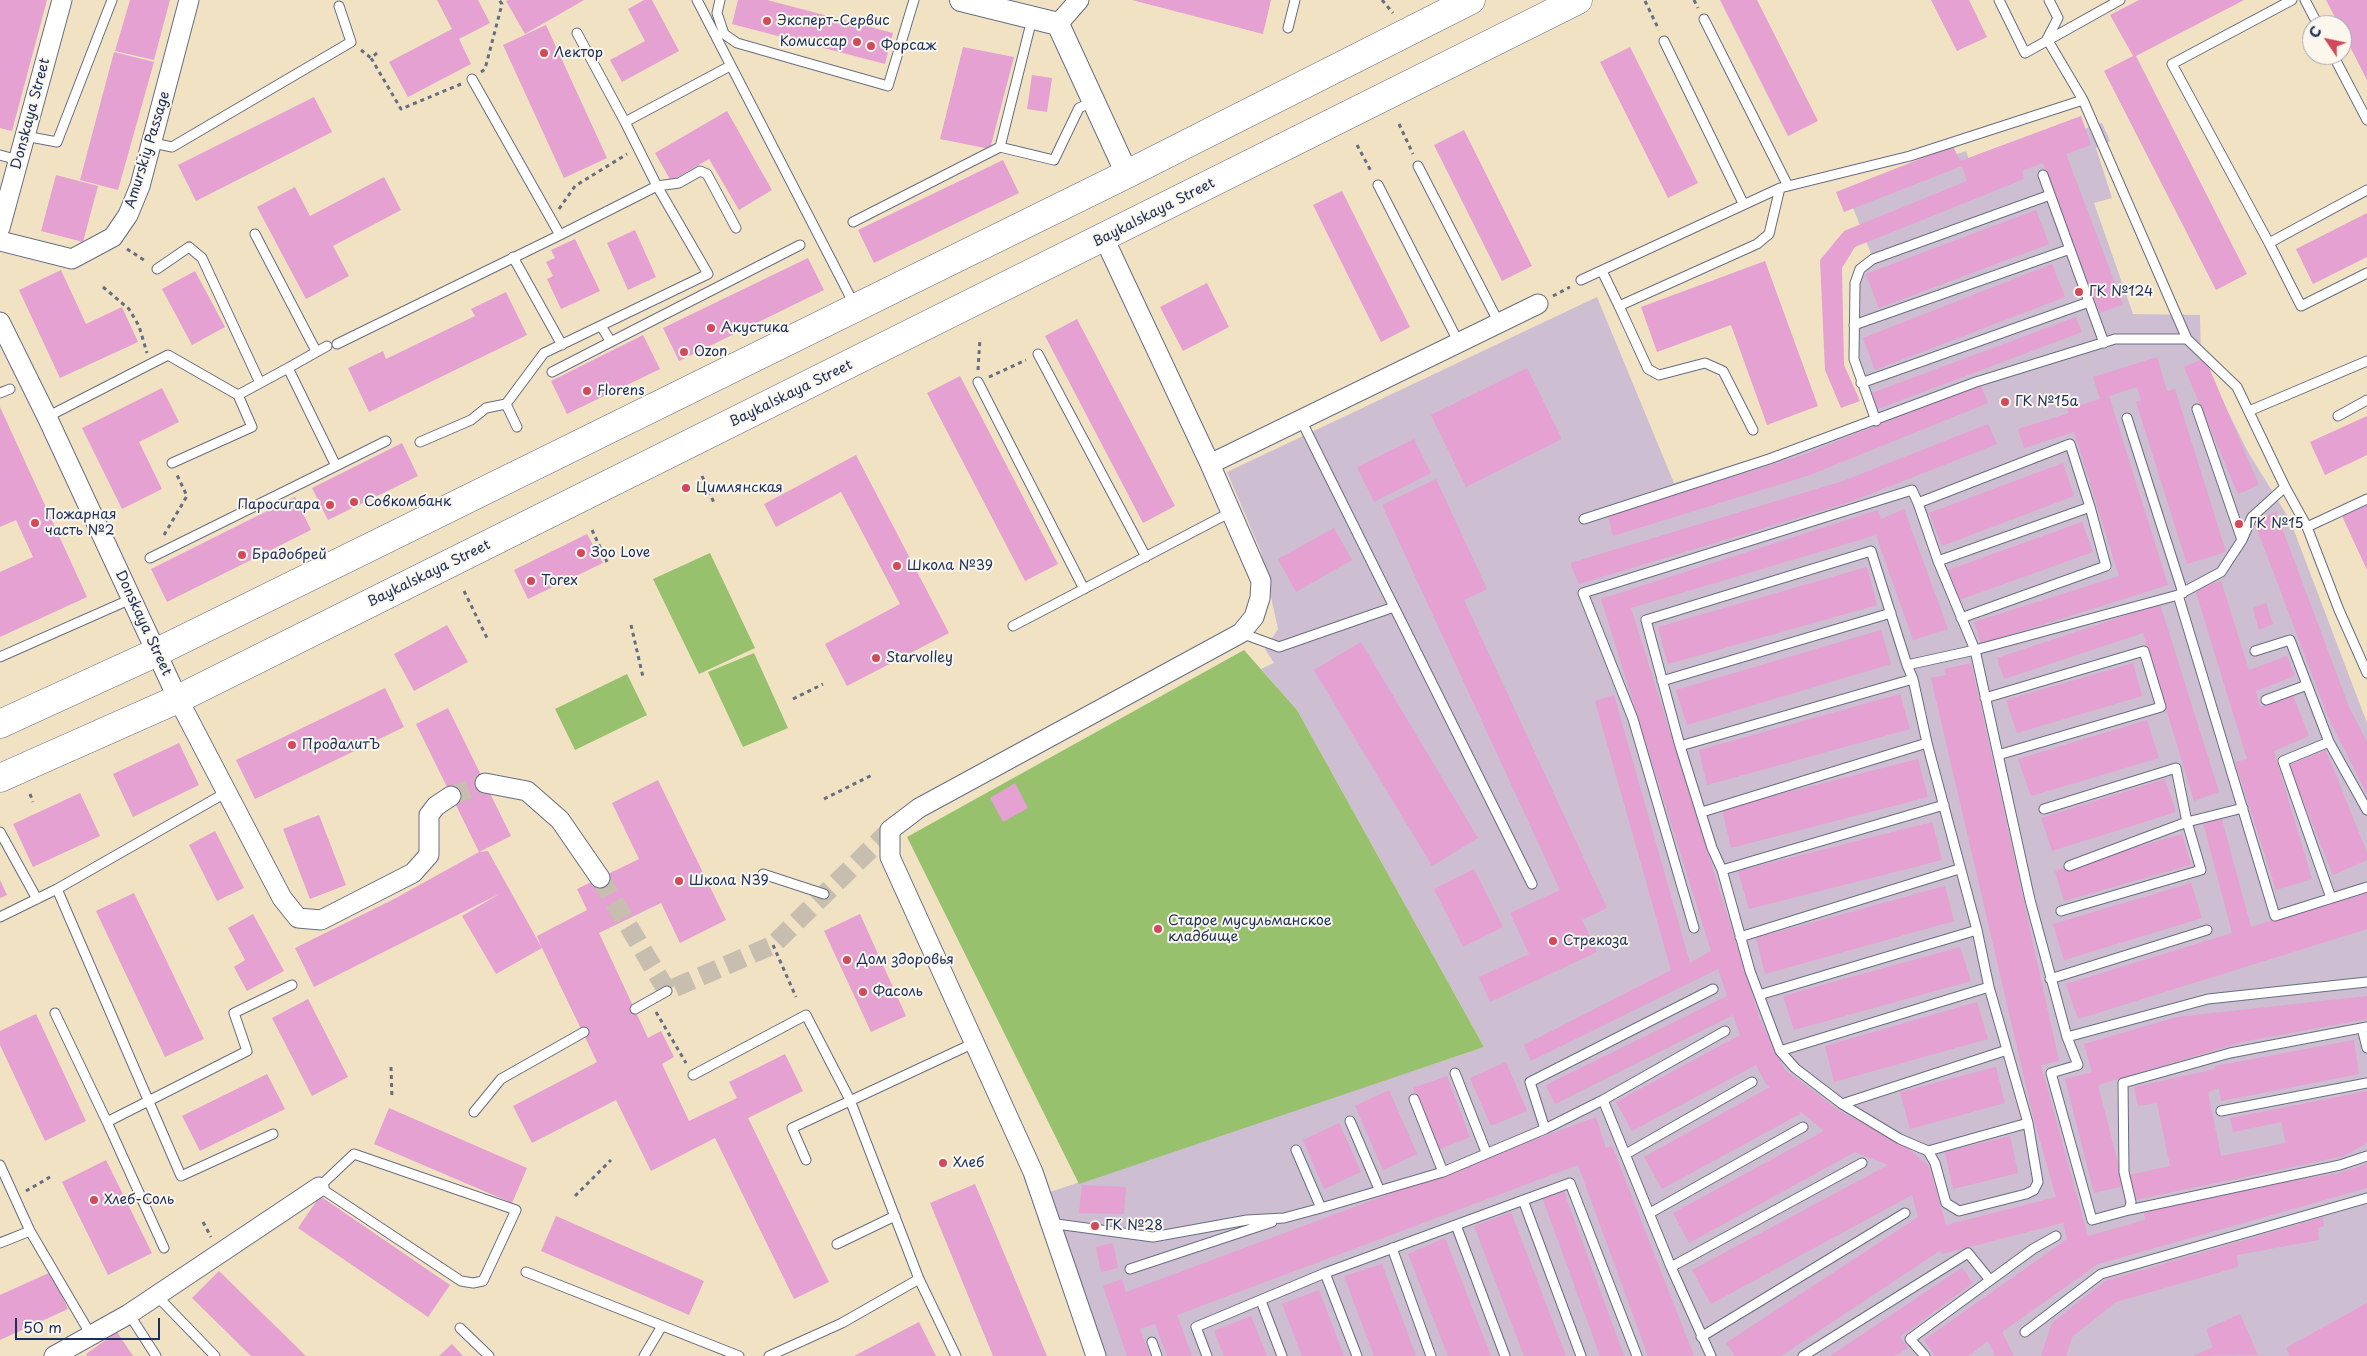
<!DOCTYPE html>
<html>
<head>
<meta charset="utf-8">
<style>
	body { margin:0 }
	#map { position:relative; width:2367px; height:1356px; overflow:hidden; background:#f2e2c4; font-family:"Playpen Sans",sans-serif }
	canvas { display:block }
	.north { position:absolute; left:2302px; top:15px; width:50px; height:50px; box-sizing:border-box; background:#fbf7ec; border:1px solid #a1a7b3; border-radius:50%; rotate:304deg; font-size:14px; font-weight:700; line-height:20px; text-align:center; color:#1b2f5e }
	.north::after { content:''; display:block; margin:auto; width:18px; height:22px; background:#d1495b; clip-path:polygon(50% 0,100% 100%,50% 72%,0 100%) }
	.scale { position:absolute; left:15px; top:1318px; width:145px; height:22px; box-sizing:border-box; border:2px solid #1b2f5e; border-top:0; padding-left:6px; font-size:15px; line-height:18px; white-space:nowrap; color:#1b2f5e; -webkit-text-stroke:4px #fbf7ec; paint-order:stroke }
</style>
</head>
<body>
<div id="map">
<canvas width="2367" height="1356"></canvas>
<div class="north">С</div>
<div class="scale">50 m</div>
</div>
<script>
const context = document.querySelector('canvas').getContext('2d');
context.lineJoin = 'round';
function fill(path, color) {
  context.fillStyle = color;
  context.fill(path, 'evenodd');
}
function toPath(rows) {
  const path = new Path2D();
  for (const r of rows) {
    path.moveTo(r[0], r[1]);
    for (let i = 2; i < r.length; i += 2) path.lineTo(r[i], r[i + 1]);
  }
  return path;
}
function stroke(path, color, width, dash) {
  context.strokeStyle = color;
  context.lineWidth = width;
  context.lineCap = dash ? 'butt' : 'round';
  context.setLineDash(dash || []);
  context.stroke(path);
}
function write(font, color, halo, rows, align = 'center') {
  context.font = font + ' "Playpen Sans",sans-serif';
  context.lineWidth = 4;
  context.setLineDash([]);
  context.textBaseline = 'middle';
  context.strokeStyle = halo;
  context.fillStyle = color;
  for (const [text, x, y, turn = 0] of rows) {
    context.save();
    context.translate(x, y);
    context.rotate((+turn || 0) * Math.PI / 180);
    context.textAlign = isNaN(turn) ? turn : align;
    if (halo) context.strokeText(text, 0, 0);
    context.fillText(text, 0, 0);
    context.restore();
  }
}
fill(toPath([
	[2102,123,2110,141,2096,148,2112,198,2094,203,2133,314,2200,315,2201,358,2248,452,2290,520,2367,723,2367,1356,1105,1356,1050,1192,1484,1047,1297,710,1261,669,1274,663,1265,649,1278,629,1261,552,1227,472,1597,297,1674,483,1807,442,1875,416,1860,374,1856,277,1872,256,1850,200,1892,176,1966,151,1971,166]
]), '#cebed2');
fill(toPath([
	[710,553,755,648,699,674,653,579],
	[1244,650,1297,710,1484,1047,1079,1184,907,837],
	[754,653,788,728,743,747,708,672],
	[627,674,647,715,575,750,555,709]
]), '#98c16e');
fill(toPath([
	[0,0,47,0,12,131,0,128],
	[130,0,170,0,154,60,115,51],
	[437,0,478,0,490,23,459,39,471,64,408,97,389,62,452,29],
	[509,0,584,0,525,34,506,1],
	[644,0,652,0,679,51,622,82,610,60,645,41,628,9],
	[738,0,767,0,893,33,885,64,732,24],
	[1132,0,1271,0,1263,34],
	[1720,0,1757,0,1818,121,1788,136],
	[1931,0,1969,0,1987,37,1957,51],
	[2139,0,2244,0,2136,56,2247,274,2216,290,2104,71,2133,56,2110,15],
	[2326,0,2367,0,2367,80,2342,31,2342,25,2339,25],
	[546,25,607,158,564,178,503,45],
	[963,47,1014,57,990,149,940,139],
	[1630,47,1698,183,1668,198,1600,62],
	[114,52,154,62,118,190,80,180],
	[1032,75,1052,78,1047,112,1027,109],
	[314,97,332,132,196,201,178,165],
	[727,111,772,190,739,210,709,159,671,181,655,153],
	[2081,116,2091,145,2066,154,2123,304,2100,313,2043,163,2022,171,2024,179,1855,247,1842,268,1844,365,1860,401,1841,408,1825,370,1820,260,1844,231,1967,181,1962,166,1844,212,1836,192,1953,146,1960,161],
	[1464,130,1532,266,1502,281,1434,145],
	[1003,160,1019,193,874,263,858,230],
	[56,175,98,186,83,242,41,231],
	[384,177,401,210,333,246,349,276,306,299,257,207,295,187,310,216],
	[1342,191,1410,327,1381,342,1313,205],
	[2036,210,2049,244,1879,308,1866,274],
	[2367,213,2367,257,2313,284,2296,249],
	[635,230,656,277,628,290,607,243],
	[575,239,600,291,561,309,547,279,553,276,546,262,555,258,551,250],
	[808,258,824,290,679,361,663,328],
	[1765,261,1818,406,1767,425,1731,325,1657,352,1641,307],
	[2052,264,2065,297,1875,370,1863,338],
	[61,270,86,324,122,307,138,342,60,378,19,290],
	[195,271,225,327,192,345,162,289],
	[1207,283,1229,327,1183,351,1160,307],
	[506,292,527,335,369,412,348,368,383,351,386,359,475,316,471,309],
	[2076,317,2082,332,1878,409,1872,393],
	[1077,319,1175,506,1143,523,1045,336],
	[643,335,660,369,567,414,551,381],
	[2157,357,2167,391,2175,389,2226,552,2187,564,2136,402,2141,400,2137,387,2109,396,2168,585,1981,644,1974,622,2119,576,2074,432,2024,448,2018,429,2069,413,2067,409,2100,399,2093,377],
	[2205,358,2259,485,2238,494,2184,367],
	[1527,368,1562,439,1466,487,1431,415],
	[960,376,1058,564,1025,581,927,393],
	[1980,384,1988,403,1810,475,1613,536,1608,516,1803,455],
	[162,388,179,422,139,442,162,489,122,509,82,428],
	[0,407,87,597,0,637,0,572,33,557,16,520,0,527],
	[2367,416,2367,455,2325,475,2310,442],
	[1988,424,1997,444,1850,502,1579,584,1570,563,1843,481],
	[1414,439,1431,473,1374,502,1357,467],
	[402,443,418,476,328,520,312,488],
	[856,455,949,633,847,686,825,644,900,604,841,492,776,527,764,504],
	[2063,463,2074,496,1942,546,1929,513],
	[1436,479,1487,589,1464,600,1607,908,1582,920,1597,952,1490,1002,1479,977,1529,954,1510,913,1560,890,1382,505],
	[295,497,311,530,167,602,151,569],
	[2367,504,2367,570,2342,516],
	[1904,509,1948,629,1913,640,1876,535,1631,608,1760,1019,1784,1069,1838,1110,1905,1146,1929,1166,1946,1225,2056,1197,2033,1116,1931,678,1946,675,1944,669,1971,663,2059,1061,2041,1065,2088,1236,2145,1220,2144,1213,2211,1195,2339,1173,2367,1164,2367,1188,2098,1264,2002,1332,2014,1356,1995,1356,1988,1341,1968,1356,1935,1356,1924,1340,2067,1239,2063,1223,1942,1254,1941,1250,1781,1356,1735,1356,1726,1343,1918,1217,1912,1195,1711,1304,1692,1270,1888,1165,1855,1152,1689,1243,1673,1213,1824,1131,1800,1111,1800,1114,1662,1189,1644,1157,1770,1087,1766,1084,1756,1065,1632,1131,1616,1102,1740,1035,1733,1015,1555,1104,1546,1085,1727,996,1718,969,1531,1061,1524,1045,1671,970,1595,701,1614,695,1690,963,1711,951,1601,599,1878,510,1881,519],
	[2276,512,2349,707,2367,742,2367,794,2328,717,2254,521],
	[2082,522,2093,552,1959,600,1948,570],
	[1334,528,1352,560,1296,592,1278,559],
	[587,534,603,563,528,599,514,570],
	[1867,567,1877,605,1668,664,1658,627],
	[2221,581,2249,670,2287,656,2295,676,2256,691,2260,707,2293,695,2309,736,2274,751,2312,879,2276,890,2235,762,2247,759,2195,589],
	[2266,603,2273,624,2259,630,2253,608],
	[2160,604,2219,792,2194,801,2143,633,2004,679,1997,658],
	[447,625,468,662,414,691,394,654],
	[1881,630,1891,664,1687,725,1676,690],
	[1361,642,1478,838,1432,866,1314,670],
	[2133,663,2142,696,2017,733,2006,700],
	[385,688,404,727,255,799,236,760],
	[1900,694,1910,729,1707,785,1699,750],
	[448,708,511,836,479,852,416,724],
	[2147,720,2159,758,2031,796,2018,759],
	[179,743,199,785,133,817,113,774],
	[2326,750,2367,853,2367,860,2333,875,2289,765],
	[1918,759,1928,797,1731,848,1722,809],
	[2165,779,2176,812,2052,851,2041,818],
	[658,780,726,920,680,943,661,903,599,933,648,1038,661,1031,674,1057,662,1064,689,1121,737,1098,729,1082,785,1054,803,1091,748,1118,829,1282,794,1299,715,1138,651,1171,616,1100,532,1143,513,1106,597,1062,542,948,496,974,462,916,501,893,314,987,295,948,396,898,479,852,488,851,542,948,537,936,587,910,577,889,639,859,612,803],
	[1015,783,1028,808,1003,822,990,798],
	[80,793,100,836,33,867,13,824],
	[319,815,346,885,310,899,283,829],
	[2221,816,2251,927,2367,890,2367,929,2078,1019,2066,984,2232,933,2203,822],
	[1932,822,1942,860,1749,909,1738,871],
	[215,831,244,888,217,901,189,845],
	[2182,834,2191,865,2064,901,2055,871],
	[1474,869,1503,927,1463,947,1434,889],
	[0,880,7,895,0,898],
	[2191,883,2202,918,2064,960,2053,924],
	[1945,886,1954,921,1765,974,1756,938],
	[134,893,204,1039,165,1057,96,911],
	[253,914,284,971,247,991,234,967,245,960,228,928],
	[860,914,906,1016,871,1032,824,931],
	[1960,947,1971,981,1794,1030,1783,996],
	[2367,996,2367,1019,2242,1042,2098,1085,2124,1186,2094,1193,2065,1079,2092,1072,2084,1044,2177,1017],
	[308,999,348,1077,312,1096,272,1018],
	[1977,1002,1988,1039,1834,1082,1825,1046],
	[36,1014,86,1121,45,1141,0,1045,0,1031],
	[2354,1040,2359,1074,2221,1101,2219,1088,2208,1092,2221,1156,2286,1143,2281,1122,2233,1132,2230,1118,2367,1091,2367,1143,2344,1156,2135,1200,2129,1175,2170,1166,2157,1103,2138,1106,2134,1087,2215,1069,2215,1066],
	[1506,1062,1527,1111,1491,1126,1470,1078],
	[1996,1067,2005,1103,1910,1129,1900,1092],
	[267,1074,285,1109,200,1151,182,1116],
	[1447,1076,1470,1137,1438,1150,1413,1088],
	[1389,1090,1417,1154,1383,1170,1355,1106],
	[389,1108,527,1168,512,1203,374,1144],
	[1596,1117,1606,1148,1612,1146,1694,1356,1648,1356,1578,1165,1177,1315,1192,1356,1167,1356,1155,1324,1140,1329,1150,1356,1127,1356,1103,1286,1122,1279,1126,1292],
	[1339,1123,1361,1172,1324,1189,1303,1140],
	[2010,1136,2018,1173,1953,1189,1945,1152],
	[106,1160,152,1253,108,1275,62,1182],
	[975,1184,1047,1356,993,1356,930,1203],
	[1082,1185,1126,1187,1124,1214,1079,1213],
	[1563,1189,1624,1356,1600,1356,1542,1197],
	[320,1196,450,1285,428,1317,298,1228],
	[1511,1212,1566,1356,1524,1356,1474,1226],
	[556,1216,704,1281,689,1315,541,1251],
	[2323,1217,2324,1226,2318,1228,2319,1240,2237,1255,2238,1267,2116,1302,2072,1337,2066,1356,2041,1356,2052,1323,2105,1281],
	[1445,1238,1491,1356,1448,1356,1408,1254],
	[1113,1243,1118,1268,1101,1272,1096,1247],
	[1382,1264,1416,1356,1374,1356,1344,1276],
	[1962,1268,1973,1283,1900,1337,1908,1348,1895,1356,1830,1356],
	[219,1271,306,1356,251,1356,192,1298],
	[51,1272,68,1309,0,1340,0,1295],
	[1319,1290,1344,1356,1302,1356,1282,1304],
	[2367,1303,2367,1356,2290,1356,2286,1348],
	[2240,1314,2258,1355,2193,1356,2213,1347,2206,1329],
	[1251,1316,1267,1356,1224,1356,1214,1331],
	[919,1322,936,1356,854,1356],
	[117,1332,133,1356,87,1356,86,1354],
	[452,1344,463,1356,439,1356]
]), '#e4a1d1');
stroke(toPath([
	[451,796,485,783],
	[600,878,667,991,773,945,890,830]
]), '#c7beb0', 19, [19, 9]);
const service = toPath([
	[697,0,854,304],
	[720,0,717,13,724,34,737,43,888,86,914,0],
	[1999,0,2025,53,2120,0],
	[2049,0,2058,18,2047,39,2083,100,2187,339],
	[2292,0,2172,64,2269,243,2301,306,2367,273],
	[2305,0,2318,25],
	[1704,19,1788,186],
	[1288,28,1295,0],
	[577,33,625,122,730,66],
	[1664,41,1743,203],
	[2333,55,2367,120],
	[472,79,560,235,657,186,679,183,700,171,707,174,736,228],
	[25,136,57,142,112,0],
	[153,143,172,147,351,42,339,6],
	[1000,147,1032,19],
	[0,155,18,160],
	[1418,166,1499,323],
	[2043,175,2104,343],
	[1378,185,1459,343],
	[853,222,1000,147,1054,160,1079,108,1093,102],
	[255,234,316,351],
	[2269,243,2367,190],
	[513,257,562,345],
	[157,269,189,247,202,258,260,383],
	[1602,271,1619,306],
	[1581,280,1780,188,1910,156,2083,100],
	[1854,325,2070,249],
	[601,326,611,342],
	[337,344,560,235],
	[1038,354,1146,557],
	[288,368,327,346],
	[552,372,800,245],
	[978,382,1084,589],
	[1861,383,2089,302],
	[0,393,10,389],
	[506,404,517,427],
	[2197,409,2242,540],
	[2249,411,2367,361],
	[2338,416,2367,400],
	[47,417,168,355,238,395,288,368,336,466,150,558],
	[2127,418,2183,593],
	[1301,420,1532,884],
	[1876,421,1854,359,1855,283,1860,269,1873,259,2050,195],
	[1753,430,1723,371,1705,363,1659,375,1648,369,1619,306,1757,244,1769,234,1780,188],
	[420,442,471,420,486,408,506,404,544,353,708,274,657,186,625,122],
	[172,463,252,427,238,395],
	[336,466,386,441],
	[2285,487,2307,527,2339,610,2367,673],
	[1918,503,1938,561,1975,650,2030,900,2067,1037,2078,1065,2051,1073,2092,1220,2129,1210,2131,1202,2124,1172,2123,1083,2230,1053,2367,1027],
	[1584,519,1769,459,1976,382,2115,339,2187,339,2237,387,2285,487,2252,517,2242,540,2221,572,2178,595,2275,916,2367,887],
	[2307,527,2367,499],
	[1938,561,2090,507],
	[1013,626,1231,512],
	[1241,633,1279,647,1394,607],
	[2255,651,2290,640,2329,742,2367,810],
	[0,657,131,599],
	[1907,665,1871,551,1646,620,1680,746,1712,848,1722,870,1750,971,1780,1051,1795,1068,1842,1104,1900,1139,1928,1151,1935,1163,1946,1203,1959,1211,2026,1194,2034,1190,2038,1182,2028,1123,1989,987,1977,930,1927,743,1913,679,1907,665,1975,650,2178,595],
	[1662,681,1891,613],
	[1985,698,2144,651,2161,707,1998,755],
	[2266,700,2307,685],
	[2329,742,2283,761,2331,898],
	[1680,746,1913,679],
	[2044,809,2176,768,2187,822,2201,870,2061,911],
	[1702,812,1927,743],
	[0,832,37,899],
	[2069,866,2187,822,2243,808],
	[1722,870,1944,805],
	[763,874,824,894],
	[57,889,181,1176,273,1134],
	[0,917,57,889,227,792],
	[1694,928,1633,719,1583,593,1912,490,1918,503,2070,444,2090,507,2106,566,1961,618],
	[1740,937,1959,869],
	[2050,979,2207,930],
	[1759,995,1977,930],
	[635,1009,667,991],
	[55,1013,107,1122,247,1051,234,1013,292,985],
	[2362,1028,2367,1048],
	[2067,1037,2208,999,2367,982],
	[1780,1051,1989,987],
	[1455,1073,1486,1152],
	[693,1075,806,1015,850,1100,919,1279,956,1356],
	[1414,1099,1443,1172],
	[1603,1100,1671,1267,1711,1356],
	[1842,1104,2007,1050],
	[2221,1111,2367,1083],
	[474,1112,501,1079,584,1032],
	[1350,1121,1379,1189],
	[107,1122,164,1248],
	[1545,1129,1530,1082,1713,989],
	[1296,1150,1321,1208],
	[1928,1151,2028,1123],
	[354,1154,516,1210,483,1281,473,1283,461,1281,319,1187,354,1154],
	[1626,1154,1752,1082],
	[806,1160,792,1128,974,1043],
	[0,1165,30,1231,91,1335],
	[1523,1200,1581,1356],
	[2129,1210,2340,1165,2367,1156],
	[1650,1213,1803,1127],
	[1049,1223,1153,1237,1247,1220,1284,1218,1321,1208,1443,1172,1545,1129,1603,1100,1725,1031],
	[1456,1225,1505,1356],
	[0,1243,30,1231],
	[837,1244,895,1216],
	[1392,1248,1431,1356],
	[1671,1267,1862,1163],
	[1130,1269,1272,1222],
	[526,1272,739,1356],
	[1325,1273,1357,1356],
	[157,1296,215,1356],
	[1261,1301,1282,1356],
	[129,1314,156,1356],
	[460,1328,489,1356],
	[2025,1332,2101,1274,2367,1198],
	[1701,1337,1905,1213],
	[1152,1342,1157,1356],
	[644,1356,662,1326],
	[769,1356,842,1323,919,1279],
	[1207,1356,1196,1327,1325,1273,1570,1183,1637,1356],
	[1803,1356,1968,1253,1990,1280],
	[1925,1356,1910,1339,2033,1249,2056,1236]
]);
const minor = toPath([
	[1058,24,1079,0],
	[0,228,62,0],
	[0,241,72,259,113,237,128,215,140,186,189,0],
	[0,322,47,417,178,699,282,898,298,918,321,920,413,873,429,855,429,815,436,806,451,796],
	[1210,464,1538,304],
	[485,783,527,791,560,820,600,878],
	[54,1356,129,1314,319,1187],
	[1096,1356,1033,1172,890,857,890,830,919,808,1241,633,1254,617,1260,598,1261,581,1210,464,1104,238]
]);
const tertiary = toPath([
	[961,0,1058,24,1127,174]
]);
const primary = toPath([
	[0,724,155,653,1127,174,1471,0],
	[0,778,178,699,1578,0]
]);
stroke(service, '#666e82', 11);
stroke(minor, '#666e82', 21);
stroke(tertiary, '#666e82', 24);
stroke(primary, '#666e82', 29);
stroke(toPath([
	[1382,0,1393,13],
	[1694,0,1698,8],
	[1645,1,1659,30],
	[361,50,371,58],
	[377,53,371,58,401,109,461,84],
	[481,72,485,69,502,4,499,0],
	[1399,124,1413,154],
	[1357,145,1372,173],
	[559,209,575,186,627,154],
	[127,249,147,262],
	[103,287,129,309,139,326,147,353],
	[1553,296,1570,287],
	[978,370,980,338],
	[989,377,1026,360],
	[702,476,715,505],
	[592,530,607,562],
	[164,535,187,496,177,475],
	[464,591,487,638],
	[631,625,643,677],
	[793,699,823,684],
	[30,794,33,802],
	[824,799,874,774],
	[773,945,796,997],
	[656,1012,686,1063],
	[391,1067,392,1099],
	[26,1191,50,1177],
	[575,1196,611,1160],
	[203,1222,211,1237]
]), '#666e82', 3, [4, 4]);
stroke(service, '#fff', 9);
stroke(minor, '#fff', 19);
stroke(tertiary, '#fff', 22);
stroke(primary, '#fff', 28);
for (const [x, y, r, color] of [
	[767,21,5,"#d1495b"],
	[857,42,5,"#d1495b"],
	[871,46,5,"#d1495b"],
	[544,53,5,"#d1495b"],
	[2079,292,5,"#d1495b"],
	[711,328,5,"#d1495b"],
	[684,352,5,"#d1495b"],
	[587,391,5,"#d1495b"],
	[2005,402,5,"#d1495b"],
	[686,488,5,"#d1495b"],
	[354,502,5,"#d1495b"],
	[330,505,5,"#d1495b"],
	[35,523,5,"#d1495b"],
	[2239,524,5,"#d1495b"],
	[581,553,5,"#d1495b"],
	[242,555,5,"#d1495b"],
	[897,566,5,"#d1495b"],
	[531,581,5,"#d1495b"],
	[876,658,5,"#d1495b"],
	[292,745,5,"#d1495b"],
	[679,881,5,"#d1495b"],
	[1158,929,5,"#d1495b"],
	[1553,941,5,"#d1495b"],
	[847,960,5,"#d1495b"],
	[863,992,5,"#d1495b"],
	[943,1163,5,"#d1495b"],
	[94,1200,5,"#d1495b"],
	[1095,1226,5,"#d1495b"]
]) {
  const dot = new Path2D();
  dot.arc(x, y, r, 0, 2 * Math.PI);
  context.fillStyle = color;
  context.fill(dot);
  stroke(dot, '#fbf7ec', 2);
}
write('14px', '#1b2f5e', '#fbf7ec', [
	["Эксперт-Сервис",777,21],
	["Комиссар",847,42,"right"],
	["Форсаж",881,46],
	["Лектор",554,53],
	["ГК №124",2089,292],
	["Акустика",721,328],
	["Ozon",694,352],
	["Florens",597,391],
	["ГК №15а",2015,402],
	["Цимлянская",696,488],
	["Совкомбанк",364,502],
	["Паросигара",320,505,"right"],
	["Пожарная",45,515],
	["часть №2",45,531],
	["ГК №15",2249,524],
	["Зоо Love",591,553],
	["Брадобрей",252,555],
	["Школа №39",907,566],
	["Torex",541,581],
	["Starvolley",886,658],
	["ПродалитЪ",302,745],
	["Школа N39",689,881],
	["Старое мусульманское",1168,921],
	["кладбище",1168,937],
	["Стрекоза",1563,941],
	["Дом здоровья",857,960],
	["Фасоль",873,992],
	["Хлеб",953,1163],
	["Хлеб-Соль",104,1200],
	["ГК №28",1105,1226]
], 'left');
write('14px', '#1b2f5e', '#fbf7ec', [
	["Donskaya Street",31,114,-75],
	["Amurskiy Passage",148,150,-73],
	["Baykalskaya Street",1154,213,-27],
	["Baykalskaya Street",791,394,-26],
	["Baykalskaya Street",429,574,-26],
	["Donskaya Street",143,623,65]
]);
</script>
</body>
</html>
